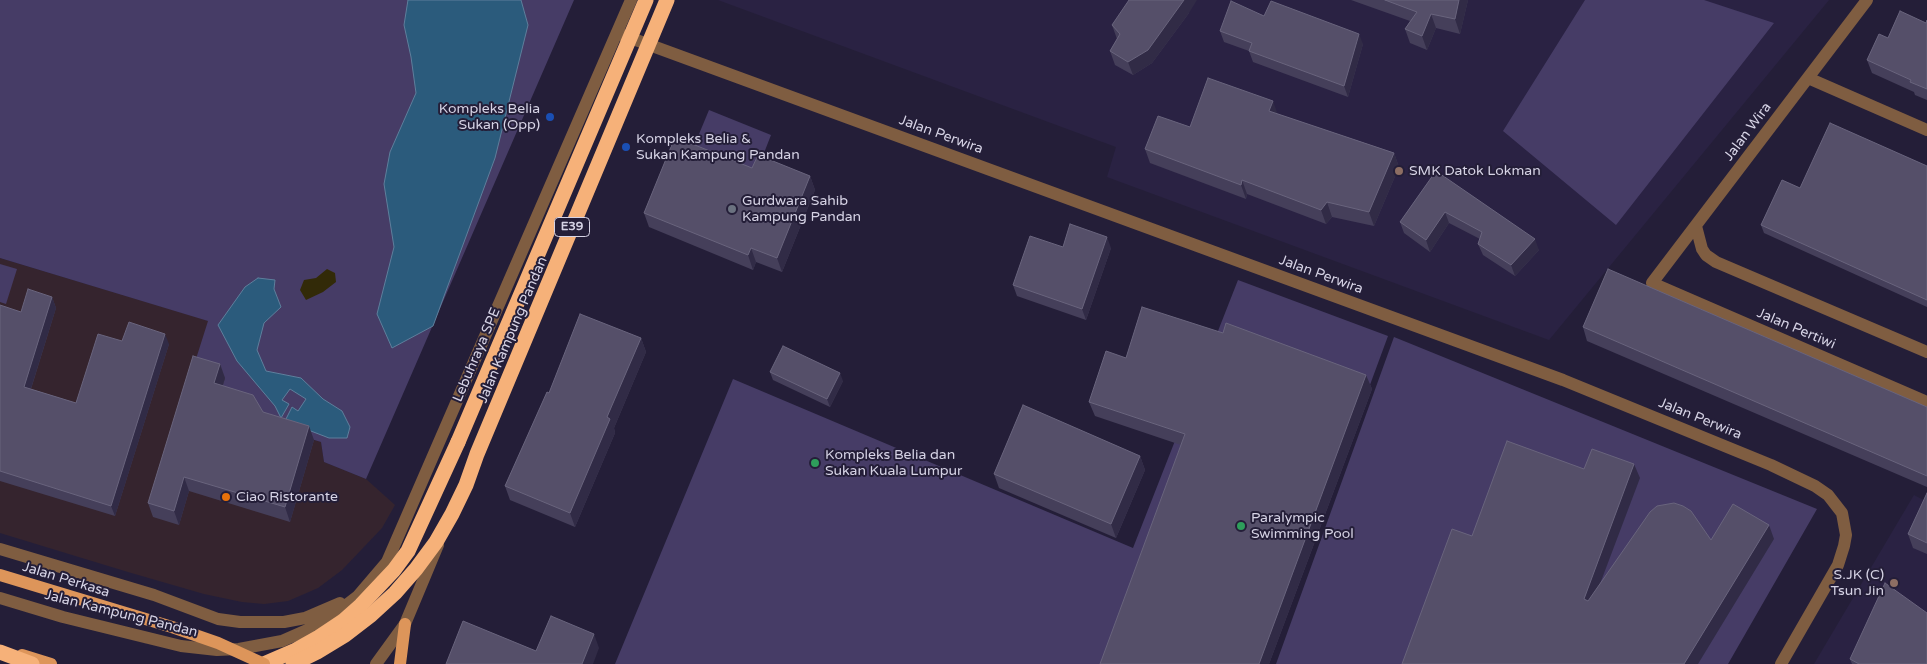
<!DOCTYPE html>
<html>
<head>
<meta charset="utf-8">
<style>
	body { margin:0 }
	canvas { display:block; background:#241e38 }
</style>
</head>
<body>
<canvas width="1927" height="664"></canvas>
<script>
const context = document.querySelector('canvas').getContext('2d');
context.lineJoin = 'round';
function fill(path, color) {
  context.fillStyle = color;
  context.fill(path, 'evenodd');
}
function toPath(rows) {
  const path = new Path2D();
  for (const r of rows) {
    path.moveTo(r[0], r[1]);
    for (let i = 2; i < r.length; i += 2) path.lineTo(r[i], r[i + 1]);
  }
  return path;
}
function stroke(path, color, width, dash) {
  context.strokeStyle = color;
  context.lineWidth = width;
  context.lineCap = dash ? 'butt' : 'round';
  context.setLineDash(dash || []);
  context.stroke(path);
}
function write(font, color, halo, rows, align = 'center') {
  context.font = font + ' "Varela Round",sans-serif';
  context.lineWidth = 4;
  context.setLineDash([]);
  context.textBaseline = 'middle';
  context.strokeStyle = halo;
  context.fillStyle = color;
  for (const [text, x, y, turn = 0] of rows) {
    context.save();
    context.translate(x, y);
    context.rotate((+turn || 0) * Math.PI / 180);
    context.textAlign = isNaN(turn) ? turn : align;
    if (halo) context.strokeText(text, 0, 0);
    context.fillText(text, 0, 0);
    context.restore();
  }
}
fill(toPath([
	[0,258,209,321,225,378,314,440,321,442,324,462,366,479,395,505,382,528,342,570,318,588,288,601,264,604,242,602,204,594,128,572,0,533]
]), '#35242e');
fill(toPath([
	[718,0,1829,0,1549,340,1107,177,1116,147],
	[1914,495,1927,502,1927,664,1814,664]
]), '#2a2243');
fill(toPath([
	[0,0,574,0,366,479,324,462,321,442,215,410,225,378,183,400,208,321,0,258],
	[1585,0,1704,0,1774,23,1616,225,1503,131],
	[709,110,771,135,755,176,692,151],
	[0,264,17,269,6,304,0,302],
	[1238,280,1388,336,1267,664,615,664,733,379,1133,548],
	[1394,337,1817,509,1728,664,1276,664]
]), '#463c66');
fill(toPath([
	[327,269,335,273,336,282,323,292,306,300,300,290,304,280,316,278]
]), '#322a08');
const water = toPath([
	[408,0,521,0,528,25,495,158,433,326,392,348,377,314,394,247,384,184,390,152,416,93,411,57,404,25,408,0],
	[258,278,275,280,274,289,281,307,264,323,257,350,266,371,301,378,323,399,342,411,350,427,347,438,329,438,285,421,292,407,298,411,306,399,290,389,282,400,289,404,281,418,275,406,237,361,218,325,245,287,258,278]
]);
fill(water, '#2b5b7c');
stroke(water, '#5e7f9c', 1);
stroke(toPath([
	[1867,0,1652,283,1927,402],
	[617,33,1563,380,1771,465,1815,486,1828,495,1842,513,1846,535,1844,546,1838,565,1781,664],
	[1808,78,1927,130],
	[1696,226,1702,249,1706,255,1716,262,1927,352],
	[0,549,154,595,218,619,240,622,284,622,305,618,340,603],
	[0,598,63,617,181,646,217,650,239,649,282,641,323,623,358,596,387,562,631,0],
	[376,664,405,624,438,545]
]), '#7f5d41', 12);
stroke(toPath([
	[22,655,51,664],
	[400,664,405,624]
]), '#dd955a', 12);
stroke(toPath([
	[0,652,32,664],
	[264,664,294,651,319,637,343,621,361,605,394,570,408,551,458,442]
]), '#f6b179', 15);
stroke(toPath([
	[0,575,172,627,218,643,264,664]
]), '#dd955a', 12);
stroke(toPath([
	[458,442,646,0],
	[293,664,317,652,345,635,371,615,395,593,416,569,436,542,452,514,466,485,477,454,667,0]
]), '#f6b179', 15);
fill(toPath([
	[1351,0,1468,0,1460,34,1436,28,1427,50,1410,43,1405,29,1410,21],
	[1189,13,1152,63,1133,75,1115,65,1110,51,1117,39,1112,25],
	[1264,16,1363,44,1348,97,1253,62,1249,51,1224,42,1220,31],
	[1927,20,1927,100,1915,95,1914,92,1872,73,1867,60,1888,38,1926,23],
	[1278,114,1394,153,1399,167,1374,226,1332,217,1326,224,1247,194,1246,199,1150,163,1145,149,1190,127],
	[1927,166,1927,307,1764,233,1761,225,1800,188],
	[752,168,810,176,815,190,782,272,756,262,753,270,649,227,644,213],
	[1436,171,1539,250,1515,276,1483,255,1478,244,1480,239,1449,223,1430,252,1404,233,1400,222],
	[1063,247,1111,248,1086,320,1017,296,1013,285],
	[52,297,56,308,31,389,76,403,122,341,169,344,115,516,0,481,0,305,21,312],
	[1583,327,1927,407,1927,487,1587,341],
	[1223,333,1366,375,1372,389,1269,664,1100,664,1181,445,1095,416,1089,402,1126,358],
	[641,338,646,352,614,428,615,433,575,527,510,500,505,486,549,393],
	[220,364,225,378,223,385,263,412,314,440,290,522,189,491,179,525,153,517,148,503],
	[770,372,843,381,830,407,773,380],
	[1140,456,1145,470,1116,538,999,488,994,474],
	[1927,493,1927,554,1913,548,1908,534],
	[1850,659,1927,664,1852,664]
]), '#453f5a');
fill(toPath([
	[1184,0,1197,0,1189,13,1152,63,1133,75,1128,62],
	[1459,0,1468,0,1460,34,1455,19],
	[1431,14,1436,28,1427,50,1422,36],
	[1359,34,1363,44,1348,97,1344,86],
	[1273,101,1278,115,1269,111],
	[1394,153,1399,167,1374,226,1369,212],
	[810,176,815,190,782,272,777,258],
	[1242,180,1247,194,1246,199,1241,185],
	[1327,202,1332,217,1326,224,1321,210],
	[1445,212,1449,223,1430,252,1426,240],
	[1107,237,1111,248,1086,320,1082,309],
	[1535,239,1539,250,1515,276,1511,265],
	[751,248,756,262,753,270,748,255],
	[52,297,56,308,28,398,24,387],
	[165,334,169,344,115,516,111,506],
	[641,338,646,352,614,428,615,433,575,527,570,513,607,417],
	[220,364,225,378,219,397,214,383],
	[840,373,843,381,830,407,827,399],
	[1366,375,1372,389,1269,664,1259,664],
	[309,426,314,440,290,522,285,507],
	[1140,456,1145,470,1116,538,1111,524],
	[1634,464,1640,478,1589,613,1584,599],
	[184,477,189,491,179,525,174,511],
	[1769,525,1774,539,1698,664,1684,664],
	[594,634,599,648,593,664,582,664]
]), '#312b46');
const building = toPath([
	[1129,0,1184,0,1148,50,1128,62,1110,51,1120,34,1112,25,1129,0],
	[1385,0,1459,0,1455,19,1431,14,1422,36,1405,29,1417,12,1385,0],
	[1231,1,1264,16,1271,1,1359,34,1344,86,1249,51,1252,43,1220,31,1231,1],
	[1900,11,1926,23,1927,20,1927,89,1910,82,1911,80,1867,60,1879,34,1888,38,1900,11],
	[1208,78,1273,101,1269,111,1394,153,1369,212,1327,202,1321,210,1242,180,1241,185,1145,149,1158,116,1190,127,1208,78],
	[1830,123,1927,166,1927,300,1761,225,1782,180,1800,188,1830,123],
	[675,137,752,168,758,155,810,176,777,258,751,248,748,255,644,213,675,137],
	[1436,171,1535,239,1511,265,1478,244,1482,232,1445,212,1426,240,1400,222,1436,171],
	[1070,224,1107,237,1082,309,1013,285,1030,236,1063,247,1070,224],
	[1608,269,1927,407,1927,476,1583,327,1608,269],
	[28,289,52,297,24,387,76,403,98,334,122,341,129,322,165,334,111,506,0,471,0,305,21,312,28,289],
	[1142,307,1223,333,1226,323,1366,375,1259,664,1100,664,1185,434,1089,402,1106,351,1126,358,1142,307],
	[580,314,641,338,607,417,610,419,570,513,505,486,547,392,549,393,580,314],
	[783,346,840,373,827,399,770,372,783,346],
	[193,356,220,364,214,383,253,395,263,412,309,426,285,507,184,477,174,511,148,503,193,356],
	[1023,405,1140,456,1111,524,994,474,1023,405],
	[1507,441,1584,469,1592,449,1634,464,1584,599,1588,601,1650,512,1657,506,1674,503,1683,506,1691,511,1711,540,1733,504,1769,525,1684,664,1402,664,1452,529,1472,536,1507,441],
	[1927,493,1927,543,1908,534,1927,493],
	[1885,583,1927,613,1927,664,1859,664,1850,659,1885,583],
	[551,616,594,634,582,664,446,664,463,621,536,651,551,616]
]);
fill(building, '#554f69');
stroke(building, '#69647d', 1);
for (const [x, y, r, color] of [
	[550,117,5,"#1a4fb4"],
	[626,147,5,"#1a4fb4"],
	[1399,171,5,"#8d6e63"],
	[732,209,5,"#6b7280"],
	[815,463,5,"#2e9e5b"],
	[226,497,5,"#e8710a"],
	[1241,526,5,"#2e9e5b"],
	[1894,583,5,"#8d6e63"]
]) {
  const dot = new Path2D();
  dot.arc(x, y, r, 0, 2 * Math.PI);
  context.fillStyle = color;
  context.fill(dot);
  stroke(dot, '#241e38', 2);
}
for (const [x, y, w] of [
	[572,227,35]
]) {
  const box = new Path2D();
  box.roundRect(x - w / 2, y - 9.5, w, 19, 4);
  context.fillStyle = '#241e38';
  context.fill(box);
  stroke(box, '#d6d3e5', 1);
}
write('bold 12px', '#d6d3e5', null, [
	["E39",572,227]
]);
write('14px', '#d6d3e5', '#241e38', [
	["Kompleks Belia",540,109,"right"],
	["Sukan (Opp)",540,125,"right"],
	["Kompleks Belia &",636,139],
	["Sukan Kampung Pandan",636,155],
	["SMK Datok Lokman",1409,171],
	["Gurdwara Sahib",742,201],
	["Kampung Pandan",742,217],
	["Kompleks Belia dan",825,455],
	["Sukan Kuala Lumpur",825,471],
	["Ciao Ristorante",236,497],
	["Paralympic",1251,518],
	["Swimming Pool",1251,534],
	["S.JK (C)",1884,575,"right"],
	["Tsun Jin",1884,591,"right"]
], 'left');
write('14px', '#d6d3e5', '#241e38', [
	["Jalan Wira",1748,132,-53],
	["Jalan Perwira",941,135,20],
	["Jalan Perwira",1321,275,20],
	["Jalan Pertiwi",1796,329,23],
	["Jalan Kampung Pandan",513,330,-67],
	["Lebuhraya SPE",477,355,-67],
	["Jalan Perwira",1700,419,22],
	["Jalan Perkasa",66,580,17],
	["Jalan Kampung Pandan",121,614,14]
]);
</script>
</body>
</html>
